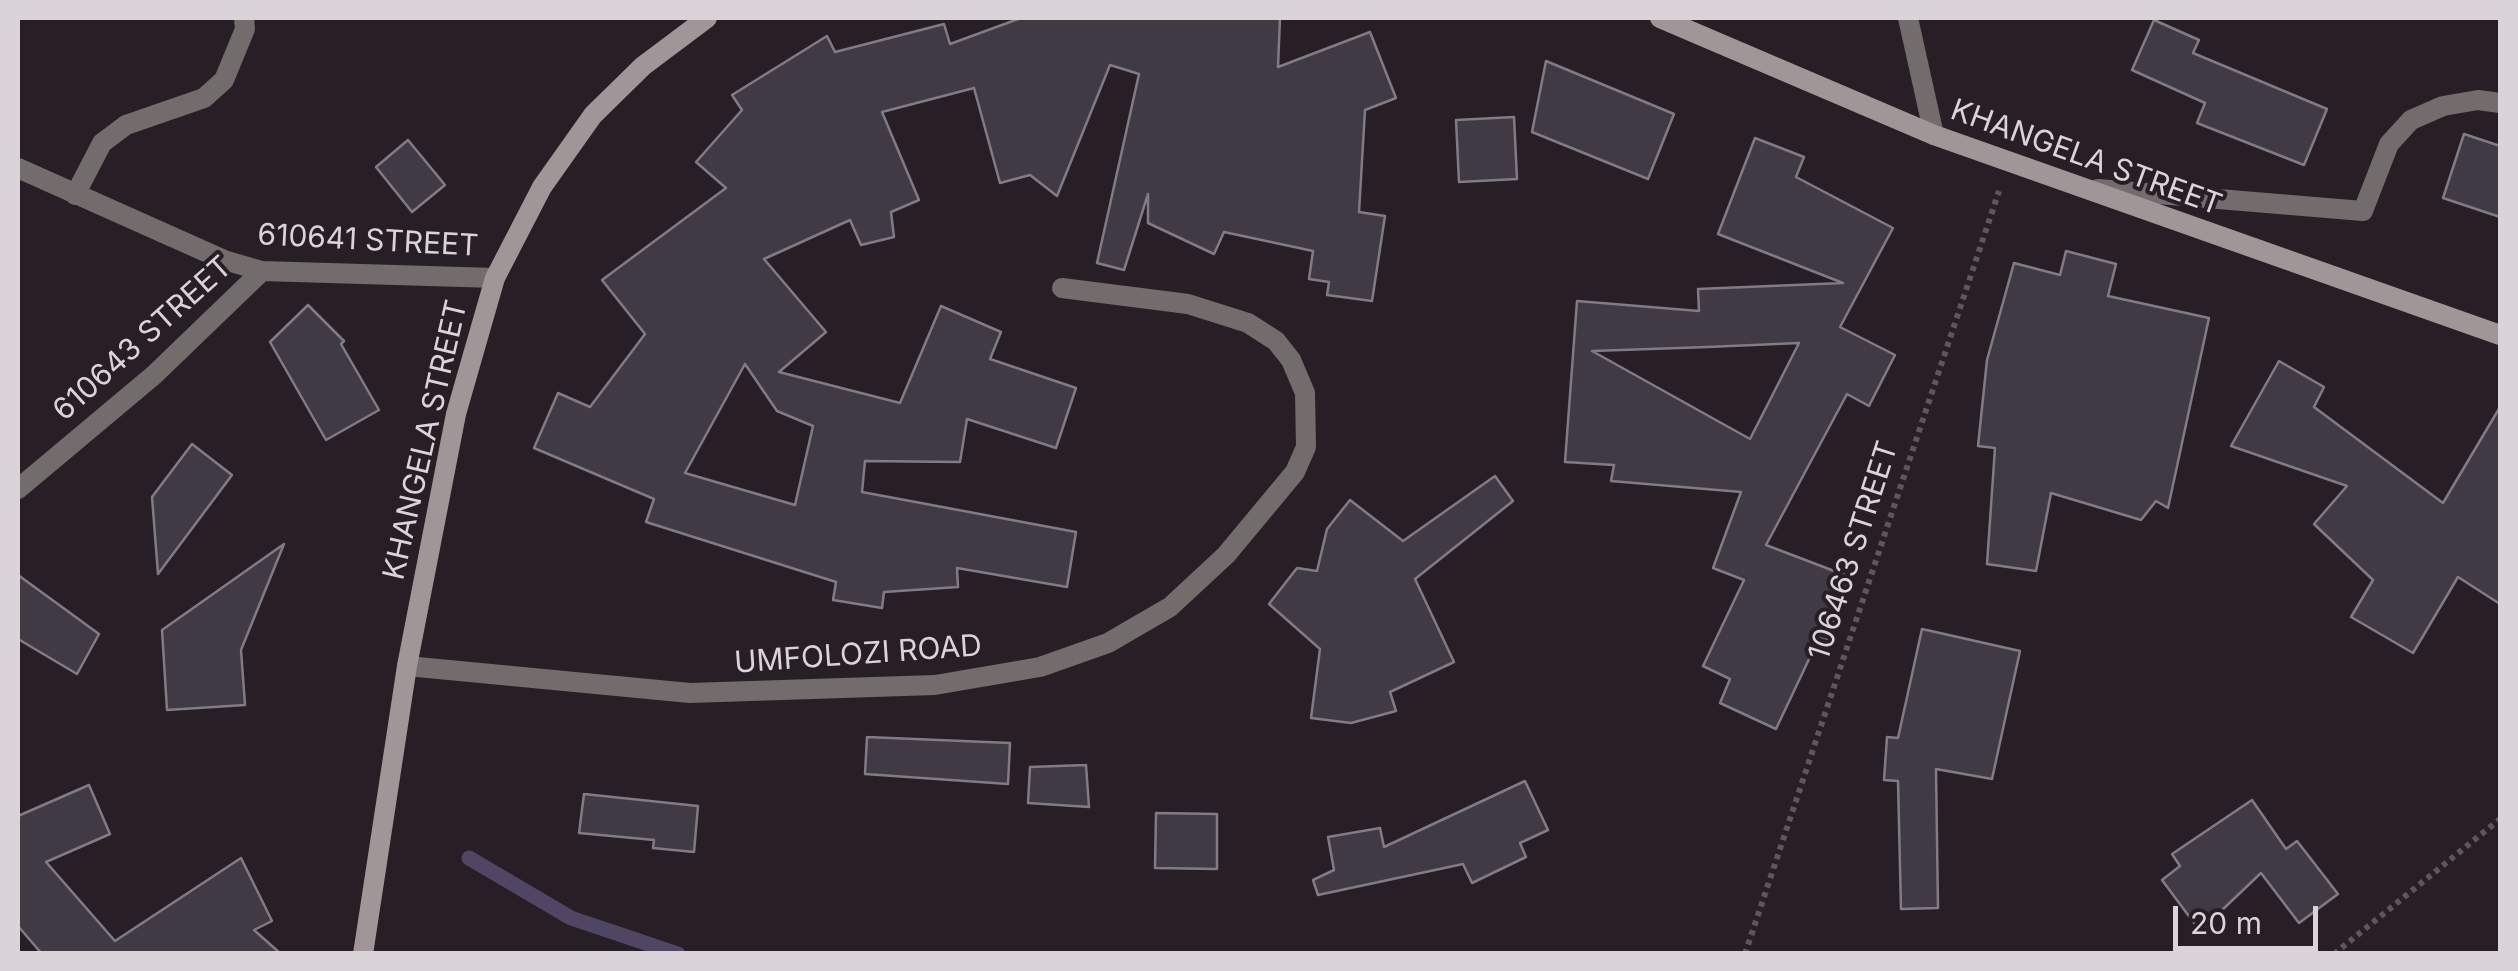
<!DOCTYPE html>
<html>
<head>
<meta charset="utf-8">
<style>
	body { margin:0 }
	#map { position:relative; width:2518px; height:971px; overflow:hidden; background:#271f25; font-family:Inter,sans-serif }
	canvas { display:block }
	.frame { position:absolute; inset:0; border:20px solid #dad4d8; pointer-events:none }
	.scale { position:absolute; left:2173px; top:906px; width:145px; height:45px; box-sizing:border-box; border:5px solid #dad4d8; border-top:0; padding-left:12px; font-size:30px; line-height:35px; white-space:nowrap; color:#dad4d8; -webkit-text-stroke:8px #271f25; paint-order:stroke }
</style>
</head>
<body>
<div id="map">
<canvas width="2518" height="971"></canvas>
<div class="frame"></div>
<div class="scale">20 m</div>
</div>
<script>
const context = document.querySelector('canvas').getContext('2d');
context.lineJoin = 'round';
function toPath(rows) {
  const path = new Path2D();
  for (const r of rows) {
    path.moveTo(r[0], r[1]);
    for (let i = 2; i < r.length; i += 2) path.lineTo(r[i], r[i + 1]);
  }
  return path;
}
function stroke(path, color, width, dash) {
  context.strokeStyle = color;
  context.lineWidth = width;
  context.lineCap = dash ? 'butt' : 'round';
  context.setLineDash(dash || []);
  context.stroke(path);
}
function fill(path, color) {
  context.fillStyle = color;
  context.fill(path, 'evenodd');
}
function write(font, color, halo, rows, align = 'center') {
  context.font = font + ' Inter,sans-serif';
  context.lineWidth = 8;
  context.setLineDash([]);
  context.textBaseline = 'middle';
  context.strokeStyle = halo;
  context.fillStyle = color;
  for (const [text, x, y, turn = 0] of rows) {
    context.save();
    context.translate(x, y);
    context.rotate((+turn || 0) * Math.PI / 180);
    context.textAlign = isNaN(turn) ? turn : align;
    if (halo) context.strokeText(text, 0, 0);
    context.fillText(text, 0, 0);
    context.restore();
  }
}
stroke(toPath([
	[469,858,571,918,678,954]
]), '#4f4664', 15);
const building = toPath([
	[1021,18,1280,18,1278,67,1370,32,1396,98,1365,110,1359,212,1385,216,1372,301,1327,295,1329,282,1309,279,1313,251,1224,232,1214,254,1148,223,1148,194,1124,270,1097,263,1139,74,1110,65,1057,196,1030,175,1000,183,974,88,882,112,919,200,891,212,894,237,861,245,850,220,764,259,826,332,779,372,900,403,941,306,1001,332,990,359,1076,388,1056,448,967,419,960,462,865,461,862,492,1076,532,1067,587,957,568,958,587,884,592,882,608,833,600,836,582,646,522,654,499,534,448,558,393,590,407,645,334,602,280,726,188,696,162,742,110,732,95,827,36,835,52,944,24,950,44,1021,18],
	[745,364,777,411,813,426,795,505,685,473,745,364],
	[2154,20,2199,40,2193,53,2327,109,2304,165,2197,123,2205,103,2132,70,2154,20],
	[1546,61,1674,114,1648,179,1532,132,1546,61],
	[1514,117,1517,179,1459,182,1456,120,1514,117],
	[2464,134,2500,146,2500,217,2443,198,2464,134],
	[1755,138,1804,157,1796,177,1893,228,1840,327,1895,355,1869,406,1847,394,1766,545,1850,577,1826,641,1819,638,1776,729,1720,703,1730,679,1703,666,1744,580,1713,568,1741,492,1611,481,1614,465,1565,462,1577,301,1699,311,1698,289,1843,283,1718,234,1755,138],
	[1799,343,1750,439,1592,351,1708,347,1799,343],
	[408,140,445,185,412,212,376,167,408,140],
	[2066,251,2116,264,2108,296,2209,318,2168,508,2156,501,2141,520,2051,493,2036,571,1987,564,1995,448,1978,446,1987,360,2014,263,2060,275,2066,251],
	[308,305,344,341,341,344,379,410,326,440,270,342,308,305],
	[2279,361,2324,387,2314,407,2443,503,2500,407,2500,604,2458,577,2413,653,2351,617,2373,580,2314,524,2347,486,2231,446,2279,361],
	[192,444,232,475,158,574,152,497,192,444],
	[1495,476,1513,501,1415,579,1454,662,1390,692,1396,711,1351,723,1311,718,1320,649,1269,604,1297,568,1317,571,1327,529,1350,500,1403,541,1495,476],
	[284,544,241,650,245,705,167,710,162,630,284,544],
	[18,575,99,634,77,674,18,639,18,575],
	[1922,629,2020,651,1992,779,1936,769,1938,908,1901,909,1898,781,1884,780,1887,737,1898,738,1922,629],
	[867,737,1010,743,1008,784,865,774,867,737],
	[1086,765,1089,807,1028,803,1030,767,1086,765],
	[1525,781,1548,830,1520,843,1526,857,1472,883,1463,864,1318,895,1313,880,1334,870,1328,837,1380,828,1384,847,1525,781],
	[89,785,110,834,46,862,115,941,241,858,272,921,254,930,281,954,42,954,18,926,18,816,89,785],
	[584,794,698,806,694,852,653,848,654,840,579,833,584,794],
	[2252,800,2286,849,2297,841,2338,894,2299,923,2261,873,2200,931,2162,880,2180,866,2172,854,2252,800],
	[1156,813,1217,814,1217,869,1155,868,1156,813]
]);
fill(building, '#3f3a43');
stroke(building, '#817b85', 2.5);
stroke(toPath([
	[1745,954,1999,191],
	[2334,954,2500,819]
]), '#5d565b', 6, [5, 5]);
stroke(toPath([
	[1908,18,1934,135],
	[2098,189,2363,211,2389,144,2411,120,2443,106,2478,100,2500,103]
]), '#726c6d', 20);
stroke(toPath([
	[18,168,224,260,262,271,495,278],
	[75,195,102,143,126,125,204,98,224,80,245,29,244,18],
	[18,489,154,375,262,271],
	[407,666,690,693,935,685,1040,667,1108,643,1170,607,1226,555,1295,472,1306,447,1305,393,1291,360,1276,341,1248,323,1188,304,1062,288]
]), '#726c6d', 20);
stroke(toPath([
	[1660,18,1934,135,2500,335],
	[363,954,407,666,456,414,495,278,542,187,593,115,643,66,707,18]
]), '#a09698', 20);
write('30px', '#dad4d8', '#271f25', [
	["KHANGELA STREET",2086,158,20],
	["610641 STREET",368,241,3],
	["610643 STREET",143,339,-42],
	["KHANGELA STREET",426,440,-77],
	["106463 STREET",1854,551,-72],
	["UMFOLOZI ROAD",858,655,-4]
]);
</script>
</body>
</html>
